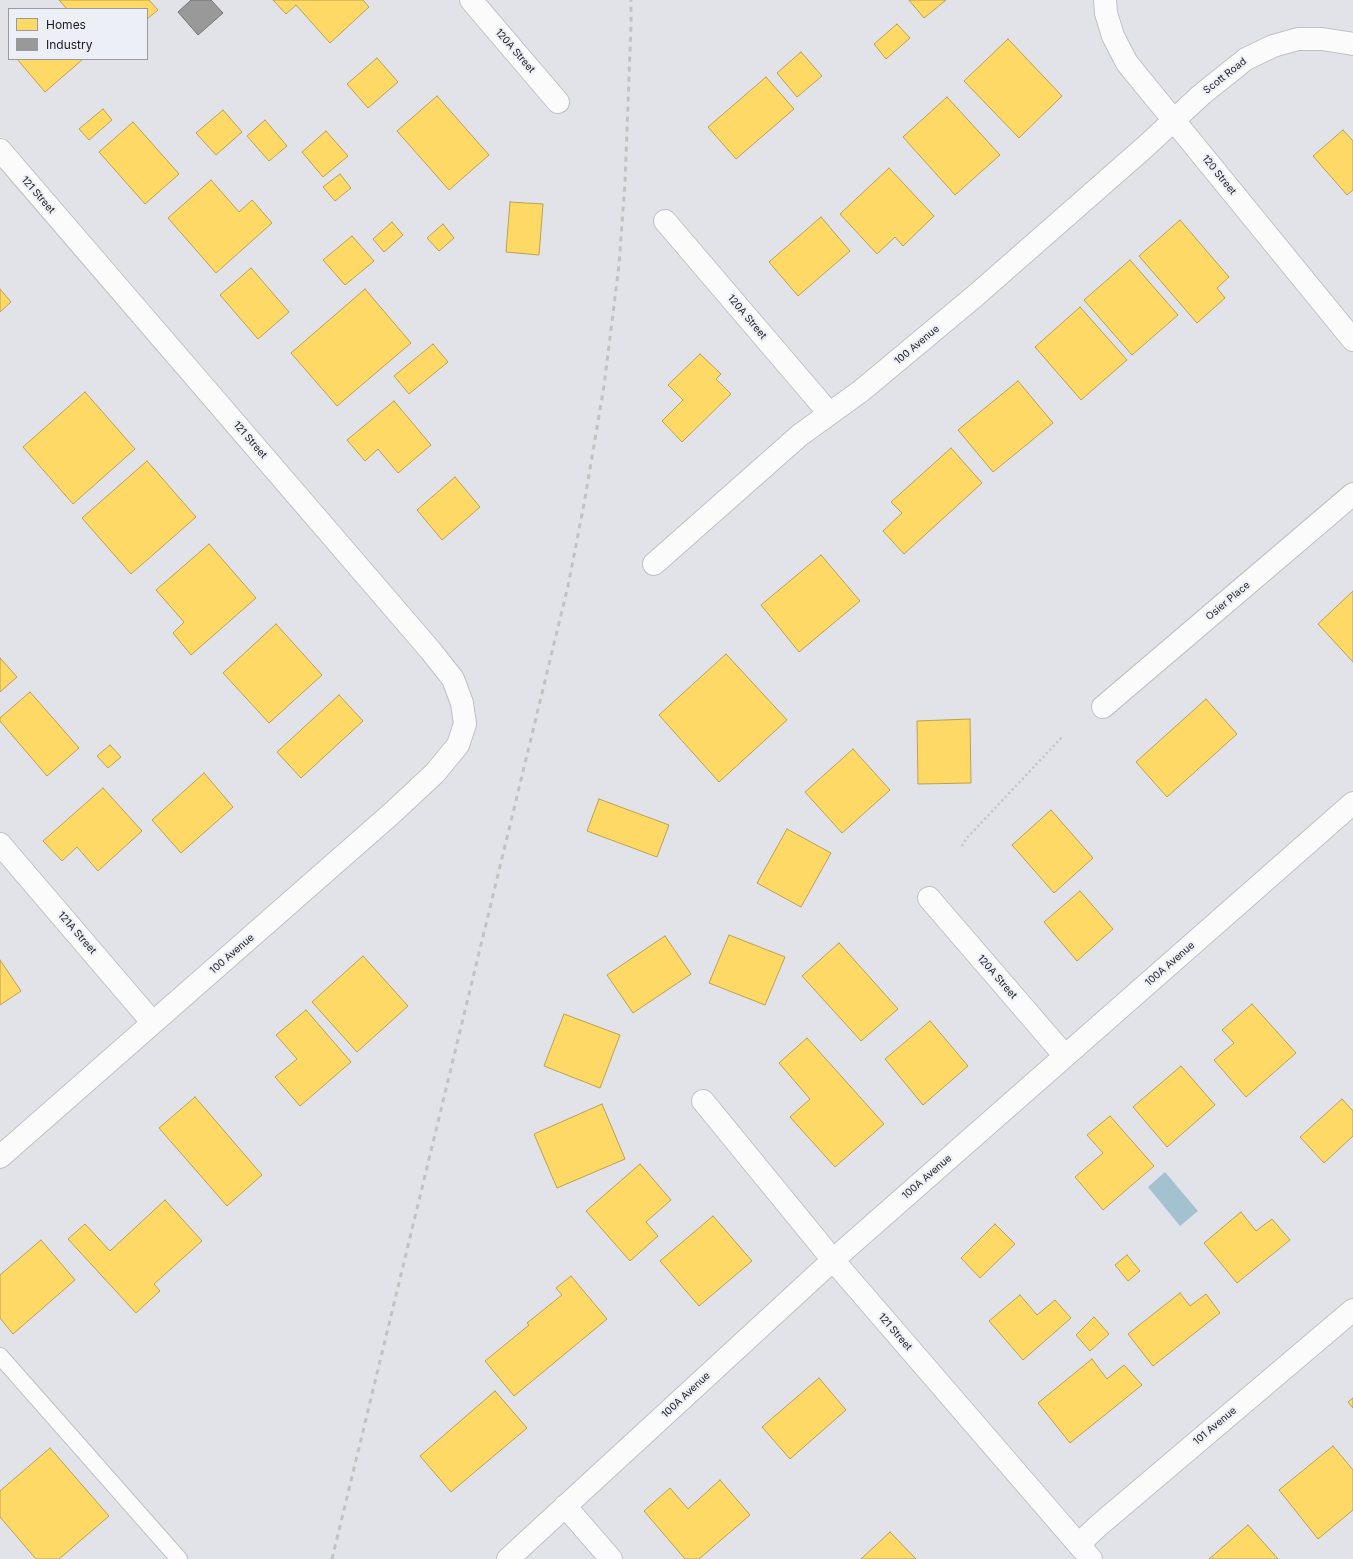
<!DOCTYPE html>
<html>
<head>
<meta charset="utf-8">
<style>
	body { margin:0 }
	#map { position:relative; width:1353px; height:1559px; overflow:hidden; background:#e2e3e8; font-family:Inter,sans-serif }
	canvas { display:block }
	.legend { position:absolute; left:8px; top:8px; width:140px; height:52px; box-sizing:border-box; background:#edeff7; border:1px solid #999aa0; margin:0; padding:5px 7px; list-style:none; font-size:12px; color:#1a1a1d }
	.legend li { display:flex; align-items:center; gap:8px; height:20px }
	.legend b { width:20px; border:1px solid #999aa0 }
</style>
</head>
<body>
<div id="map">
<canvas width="1353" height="1559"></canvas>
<ul class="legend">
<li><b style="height:11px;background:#ffd966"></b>Homes</li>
<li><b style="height:11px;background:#999"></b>Industry</li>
</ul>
</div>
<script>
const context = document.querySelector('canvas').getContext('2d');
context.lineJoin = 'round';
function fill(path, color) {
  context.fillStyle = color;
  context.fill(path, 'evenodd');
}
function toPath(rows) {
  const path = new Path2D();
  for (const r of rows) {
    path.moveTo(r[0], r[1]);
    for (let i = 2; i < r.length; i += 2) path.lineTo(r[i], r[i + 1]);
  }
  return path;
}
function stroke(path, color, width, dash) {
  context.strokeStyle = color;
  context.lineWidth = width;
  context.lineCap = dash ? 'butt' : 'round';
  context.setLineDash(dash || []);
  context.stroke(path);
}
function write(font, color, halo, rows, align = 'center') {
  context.font = font + ' Inter,sans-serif';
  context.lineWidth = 4;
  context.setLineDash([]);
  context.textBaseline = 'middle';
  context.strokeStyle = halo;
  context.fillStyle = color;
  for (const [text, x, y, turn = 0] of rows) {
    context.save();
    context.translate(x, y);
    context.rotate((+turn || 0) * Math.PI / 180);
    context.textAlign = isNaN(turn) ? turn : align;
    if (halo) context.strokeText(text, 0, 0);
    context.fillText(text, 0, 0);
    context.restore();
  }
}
fill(toPath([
	[1165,1172,1198,1211,1180,1226,1148,1187]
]), '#a4c1d0');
const homes = toPath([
	[59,0,149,0,158,10,147,19,147,9,67,9,59,0],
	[273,0,363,0,369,7,330,43,296,5,286,14,273,0],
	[909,0,946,0,924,18,909,0],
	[897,24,910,38,886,59,874,44,897,24],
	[1008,39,1062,96,1019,138,964,81,1008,39],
	[801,52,822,76,797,97,777,73,801,52],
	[377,58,398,82,368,108,347,84,377,58],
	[17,59,83,59,45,92,17,59],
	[766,77,794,109,736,159,708,127,766,77],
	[437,96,489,155,449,190,397,131,437,96],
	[947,97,1000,155,955,195,903,137,947,97],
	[103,109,112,120,89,140,79,129,103,109],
	[223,110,242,132,216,155,196,133,223,110],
	[265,120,287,146,269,161,247,136,265,120],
	[133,122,179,174,145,204,99,152,133,122],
	[1343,130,1353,141,1353,190,1347,195,1313,156,1343,130],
	[326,131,348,156,323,177,302,152,326,131],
	[889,168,934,216,903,246,895,237,877,254,840,214,889,168],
	[340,174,351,188,335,201,323,187,340,174],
	[211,180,239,212,252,200,272,223,216,273,168,218,211,180],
	[510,202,543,204,539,255,506,252,510,202],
	[821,217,850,251,798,296,769,262,821,217],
	[1180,220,1229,277,1217,288,1225,298,1197,323,1139,256,1180,220],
	[392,222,403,235,384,252,373,239,392,222],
	[443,224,454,238,439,251,427,238,443,224],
	[352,236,374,261,345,285,323,260,352,236],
	[1130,260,1178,315,1132,355,1084,300,1130,260],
	[251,268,289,312,258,339,220,295,251,268],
	[0,289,11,302,0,312,0,289],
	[365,289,411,343,337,406,291,353,365,289],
	[1080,307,1127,360,1081,400,1035,347,1080,307],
	[433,344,448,362,409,394,394,376,433,344],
	[700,354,721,374,716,379,731,394,682,442,662,421,683,400,668,385,700,354],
	[1018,381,1053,423,993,472,958,430,1018,381],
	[85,392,135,449,73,504,23,447,85,392],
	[394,401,431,445,398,473,378,449,365,461,347,440,394,401],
	[951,448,982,483,904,554,883,531,902,513,891,502,951,448],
	[147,461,196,517,131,574,82,518,147,461],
	[455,477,480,507,442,540,417,510,455,477],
	[209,544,256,598,191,655,173,633,184,622,156,590,209,544],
	[821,555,860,601,799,652,761,605,821,555],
	[1353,591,1353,662,1318,624,1353,591],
	[276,624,322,675,269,723,223,673,276,624],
	[726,654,787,720,719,782,659,715,726,654],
	[0,658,17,677,0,692,0,658],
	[30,692,79,748,47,776,0,721,0,718,30,692],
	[339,695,363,721,301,778,277,752,339,695],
	[1206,699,1237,734,1167,797,1136,762,1206,699],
	[970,719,971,783,918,784,917,721,970,719],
	[110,745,121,757,108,768,97,756,110,745],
	[853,749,890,790,842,833,805,792,853,749],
	[204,773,233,807,181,853,152,820,204,773],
	[103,788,142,831,98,871,77,847,62,861,43,841,103,788],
	[599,799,669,825,657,857,587,831,599,799],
	[1051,810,1093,858,1054,893,1012,845,1051,810],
	[787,829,831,853,801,907,757,883,787,829],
	[1080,891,1113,929,1077,961,1044,922,1080,891],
	[729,935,785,957,765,1005,709,983,729,935],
	[665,936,691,974,633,1013,607,975,665,936],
	[839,943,898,1009,861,1041,802,976,839,943],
	[363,956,408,1006,357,1052,312,1002,363,956],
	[0,960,21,991,0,1005,0,960],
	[1252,1004,1296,1053,1246,1097,1214,1060,1234,1043,1222,1030,1252,1004],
	[306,1010,351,1062,300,1106,275,1077,297,1059,276,1035,306,1010],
	[564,1014,620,1035,600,1088,544,1066,564,1014],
	[930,1021,968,1066,923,1105,885,1059,930,1021],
	[807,1038,884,1124,835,1167,790,1117,810,1099,779,1063,807,1038],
	[1181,1066,1215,1105,1167,1147,1133,1107,1181,1066],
	[195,1097,262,1175,227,1206,159,1128,195,1097],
	[1342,1099,1353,1111,1353,1136,1324,1163,1300,1137,1342,1099],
	[602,1104,625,1159,557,1188,534,1134,602,1104],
	[1110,1116,1154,1166,1103,1210,1075,1177,1103,1153,1087,1135,1110,1116],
	[640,1164,671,1200,646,1222,658,1236,630,1261,586,1211,640,1164],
	[165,1200,202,1241,154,1284,160,1291,136,1313,68,1239,85,1224,110,1251,165,1200],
	[1241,1212,1256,1231,1272,1219,1290,1240,1237,1283,1204,1243,1241,1212],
	[713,1216,752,1261,699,1306,660,1261,713,1216],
	[995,1224,1015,1244,980,1278,961,1258,995,1224],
	[41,1240,75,1280,13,1334,0,1318,0,1275,41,1240],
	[1127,1255,1140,1271,1128,1281,1115,1265,1127,1255],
	[571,1276,607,1319,514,1396,485,1361,529,1325,527,1323,562,1295,556,1288,571,1276],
	[1180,1293,1190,1306,1206,1294,1220,1313,1153,1366,1128,1334,1180,1293],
	[1020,1295,1037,1315,1055,1300,1071,1318,1023,1360,989,1321,1020,1295],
	[1094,1317,1109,1334,1090,1351,1076,1335,1094,1317],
	[1092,1359,1107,1379,1124,1365,1142,1385,1070,1443,1038,1403,1092,1359],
	[819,1378,846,1410,790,1459,762,1427,819,1378],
	[495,1391,527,1428,451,1492,420,1456,495,1391],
	[1353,1398,1353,1408,1348,1402,1353,1398],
	[1333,1446,1353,1470,1353,1510,1318,1539,1279,1490,1333,1446],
	[50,1448,109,1516,59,1559,36,1559,0,1517,0,1491,50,1448],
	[720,1480,750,1515,699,1559,685,1559,644,1511,670,1488,688,1509,720,1480],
	[1248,1525,1278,1559,1209,1559,1248,1525],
	[890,1532,916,1559,861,1559,890,1532]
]);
fill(homes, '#ffd966');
stroke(homes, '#baa050', 1);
const industry = toPath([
	[191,0,211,0,223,13,198,35,178,12,191,0]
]);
fill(industry, '#999');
stroke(industry, '#737374', 1);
const service = toPath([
	[0,1356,179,1559]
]);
const minor = toPath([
	[471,0,558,102],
	[1105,0,1106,13,1113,36,1127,63,1353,340],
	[0,150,431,651,453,679,462,703,465,724,458,745,435,773,391,814,0,1157],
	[665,221,829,413],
	[654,564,800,435,861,391,975,296,1145,147,1201,95,1246,59,1273,46,1298,39,1322,39,1353,44],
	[1103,707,1353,494],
	[0,844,153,1023],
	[929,898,1065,1056],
	[703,1101,833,1260,1091,1559],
	[565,1506,611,1559],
	[1079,1544,1098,1526,1353,1310],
	[508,1559,833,1260,1353,803]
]);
stroke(service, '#bfc0c4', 18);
stroke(minor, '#bfc0c4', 24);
stroke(toPath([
	[962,846,966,839,1063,736]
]), '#c4c4c5', 2.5, [2, 3]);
stroke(service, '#fbfbfc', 16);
stroke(minor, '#fbfbfc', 22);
stroke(toPath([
	[332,1559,568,586,584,504,604,386,619,265,625,183,631,25,631,0]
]), '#c2c2c3', 3, [5, 5]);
write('10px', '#1a1a1d', '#edeff7', [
	["120A Street",515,51,49],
	["Scott Road",1225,76,-38],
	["120 Street",1219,175,51],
	["121 Street",38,195,49],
	["120A Street",747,317,50],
	["100 Avenue",917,345,-40],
	["121 Street",250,440,49],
	["Osier Place",1228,601,-40],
	["121A Street",77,933,49],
	["100 Avenue",232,954,-41],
	["100A Avenue",1170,964,-41],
	["120A Street",997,977,49],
	["100A Avenue",927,1177,-41],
	["121 Street",895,1332,49],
	["100A Avenue",686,1395,-43],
	["101 Avenue",1215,1426,-40]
]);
</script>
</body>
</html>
